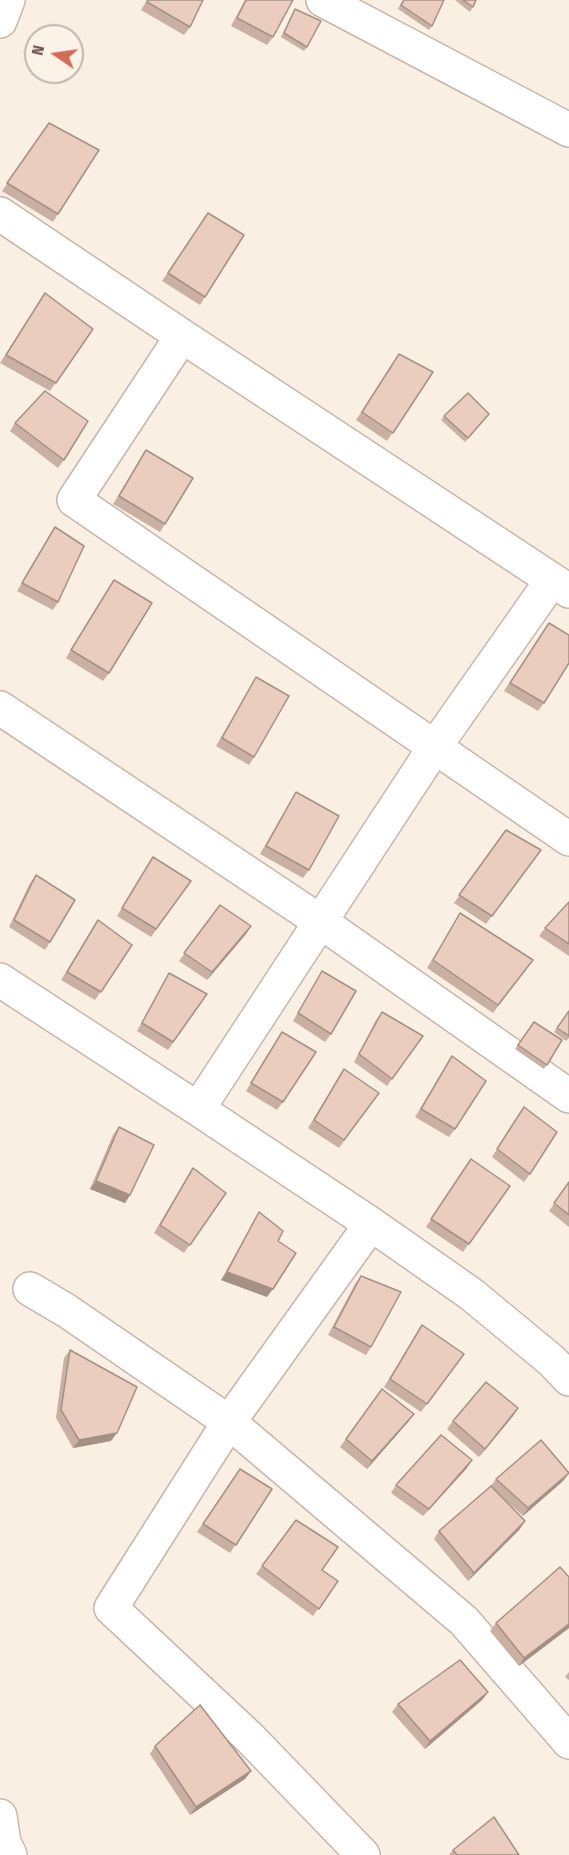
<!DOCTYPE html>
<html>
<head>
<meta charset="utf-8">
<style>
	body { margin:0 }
	#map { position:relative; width:569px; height:1855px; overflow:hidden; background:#f9efe3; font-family:"Fira Sans Condensed",sans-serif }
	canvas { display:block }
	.north { position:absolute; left:24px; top:24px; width:60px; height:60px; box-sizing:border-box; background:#fcf3e8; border:2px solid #c3b4aa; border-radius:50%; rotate:283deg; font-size:16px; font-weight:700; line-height:24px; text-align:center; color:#6d564c }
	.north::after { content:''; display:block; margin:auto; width:21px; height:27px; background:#d36c57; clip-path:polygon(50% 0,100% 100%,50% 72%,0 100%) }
</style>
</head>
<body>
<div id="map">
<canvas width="569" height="1855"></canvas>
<div class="north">N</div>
</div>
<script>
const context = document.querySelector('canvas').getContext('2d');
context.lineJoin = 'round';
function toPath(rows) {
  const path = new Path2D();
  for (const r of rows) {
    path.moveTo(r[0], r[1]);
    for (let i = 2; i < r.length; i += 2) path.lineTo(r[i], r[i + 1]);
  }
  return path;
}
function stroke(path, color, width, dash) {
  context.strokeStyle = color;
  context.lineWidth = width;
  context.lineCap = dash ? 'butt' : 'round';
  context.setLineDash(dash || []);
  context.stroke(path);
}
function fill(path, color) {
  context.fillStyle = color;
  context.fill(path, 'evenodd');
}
const street = toPath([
	[323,0,569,130],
	[0,214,182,336,569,591],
	[182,336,74,500,569,839],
	[0,708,321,922,569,1096],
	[0,980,198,1109,371,1224,471,1294,552,1361,569,1379],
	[198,1109,434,748,552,580],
	[30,1289,67,1311,229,1422,464,1621,569,1742],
	[363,1855,251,1739,111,1608,229,1422,371,1224]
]);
const secondary = toPath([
	[0,21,8,0],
	[0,1816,4,1843,10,1855]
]);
stroke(street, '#c7b6ab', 36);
stroke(secondary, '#cdb8ac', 36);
stroke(street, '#fff', 33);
stroke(secondary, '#fff', 33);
fill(toPath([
	[147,0,203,0,190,27,184,35,141,10],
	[245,0,293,0,273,37,267,45,231,26],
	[403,0,432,26,429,30,398,9],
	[455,0,476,0,470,12],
	[295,9,307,47,304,51,281,37,292,14],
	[49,123,58,214,53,222,2,191],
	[208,213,205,297,200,305,162,281],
	[40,301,93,329,50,391,0,363],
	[394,362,433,372,387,441,356,420],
	[444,416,486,418,465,442,441,420],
	[15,423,64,460,58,468,10,431],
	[146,450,165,524,160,532,113,504],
	[55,527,58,602,53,610,17,591],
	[114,580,109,673,103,681,66,658],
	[549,623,544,703,538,711,504,691],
	[256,677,254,757,249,765,216,746,251,685],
	[296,792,309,870,303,878,260,854,291,800],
	[506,830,541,850,486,924,454,903],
	[153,857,191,881,151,937,117,916],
	[36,875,50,942,45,950,9,927,30,883],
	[569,902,569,956,539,936,545,928],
	[220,905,246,934,207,980,179,961],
	[460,913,527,968,493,1013,427,968],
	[98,920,132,945,95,1000,61,980],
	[322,971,331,1034,325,1042,293,1021],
	[169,973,207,994,168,1050,137,1031,164,981],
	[569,1011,569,1038,566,1041,554,1032],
	[382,1012,423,1036,387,1086,354,1062,376,1020],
	[534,1022,562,1040,544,1069,515,1049],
	[282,1032,283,1102,277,1110,246,1091],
	[452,1056,455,1129,449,1137,415,1117],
	[344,1069,379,1093,339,1148,308,1128],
	[524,1107,530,1174,524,1182,492,1157],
	[119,1127,130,1195,125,1203,90,1189,113,1135],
	[471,1159,510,1186,463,1252,426,1227],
	[193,1168,226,1193,184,1253,154,1233],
	[569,1182,569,1227,549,1211],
	[259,1212,278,1241,267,1297,221,1280,254,1220],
	[361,1276,371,1347,366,1355,328,1335,355,1284],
	[422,1325,464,1354,421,1412,384,1387],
	[70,1350,111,1441,73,1448,56,1418,64,1358],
	[382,1389,414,1414,408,1422,367,1469,340,1447],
	[513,1416,479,1457,447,1429,453,1421],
	[467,1468,423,1516,391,1493,396,1485],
	[240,1469,272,1489,230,1553,197,1532],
	[569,1473,563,1481,523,1516,503,1498,520,1529,468,1581,434,1539,439,1531,490,1487,496,1479],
	[262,1566,322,1570,338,1581,313,1616,256,1574],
	[496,1623,569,1628,519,1666,490,1631],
	[569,1672,569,1680,565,1677],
	[488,1692,482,1700,425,1749,392,1712,398,1704],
	[155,1746,251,1771,245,1779,190,1815,150,1754],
	[453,1850,519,1855,449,1855]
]), '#c9b0a3');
fill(toPath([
	[251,926,246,934,207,980,212,972],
	[96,1181,130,1195,125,1203,90,1189],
	[227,1272,273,1289,267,1297,221,1280],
	[518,1408,513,1416,479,1457,485,1449],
	[414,1414,408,1422,367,1469,372,1461],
	[117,1433,111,1441,73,1448,79,1440],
	[472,1460,467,1468,423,1516,429,1509],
	[569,1473,563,1481,523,1516,528,1508],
	[525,1521,520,1529,468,1581,474,1573],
	[569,1624,569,1628,519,1666,524,1658],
	[488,1692,482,1700,425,1749,430,1741],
	[251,1771,245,1779,190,1815,196,1807]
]), '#a49085');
const building = toPath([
	[148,0,203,0,190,27,147,2,148,0],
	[246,0,293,0,273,37,237,18,246,0],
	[404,0,444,0,432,26,401,5,404,0],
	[463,0,476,0,473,7,463,0],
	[295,9,321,21,307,47,284,33,295,9],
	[49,123,99,150,58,214,7,183,49,123],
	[208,213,244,235,205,297,168,273,208,213],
	[45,293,93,329,56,383,6,355,45,293],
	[399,354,433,372,393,433,362,412,399,354],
	[45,391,88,421,64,460,15,423,45,391],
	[468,393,489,414,468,438,444,416,468,393],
	[146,450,193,478,165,524,119,496,146,450],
	[55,527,84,546,58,602,22,583,55,527],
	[114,580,152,603,109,673,71,650,114,580],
	[549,623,569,635,569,663,544,703,510,683,549,623],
	[256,677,289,696,254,757,222,738,256,677],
	[296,792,339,816,309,870,266,846,296,792],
	[506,830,541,850,492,916,459,895,506,830],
	[153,857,191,881,156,929,122,908,153,857],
	[36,875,75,900,50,942,14,920,36,875],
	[569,902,569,944,545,928,569,902],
	[220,905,251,926,212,972,184,953,220,905],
	[460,913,533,960,498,1005,433,960,460,913],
	[98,920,132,945,101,992,67,972,98,920],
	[322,971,356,991,331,1034,298,1013,322,971],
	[169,973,207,994,173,1042,142,1023,169,973],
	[569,1011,569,1036,557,1028,569,1011],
	[382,1012,423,1036,392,1079,359,1054,382,1012],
	[534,1022,562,1040,547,1065,518,1045,534,1022],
	[282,1032,316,1052,283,1102,251,1083,282,1032],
	[452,1056,486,1081,455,1129,421,1109,452,1056],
	[344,1069,379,1093,344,1140,314,1120,344,1069],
	[524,1107,557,1132,530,1174,497,1149,524,1107],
	[119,1127,154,1145,130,1195,96,1181,119,1127],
	[471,1159,510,1186,469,1244,431,1219,471,1159],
	[193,1168,226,1193,190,1245,160,1225,193,1168],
	[569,1182,569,1215,554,1203,569,1182],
	[259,1212,283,1231,278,1241,296,1253,273,1289,227,1272,259,1212],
	[361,1276,401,1292,371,1347,334,1327,361,1276],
	[422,1325,464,1354,427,1404,390,1379,422,1325],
	[70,1350,137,1387,117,1433,79,1440,61,1410,70,1350],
	[486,1382,518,1408,485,1449,453,1421,486,1382],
	[382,1389,414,1414,372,1461,346,1439,382,1389],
	[441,1435,472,1460,429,1509,396,1485,441,1435],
	[541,1440,569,1473,528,1508,496,1479,541,1440],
	[240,1469,272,1489,236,1545,203,1524,240,1469],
	[491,1486,525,1521,474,1573,439,1531,491,1486],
	[296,1520,338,1547,322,1570,338,1581,319,1609,262,1566,296,1520],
	[560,1567,569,1577,569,1624,524,1658,496,1623,560,1567],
	[460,1660,488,1692,430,1741,398,1704,460,1660],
	[200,1705,251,1771,196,1807,155,1746,200,1705],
	[494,1817,519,1855,457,1855,453,1850,494,1817]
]);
fill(building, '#eacdbe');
stroke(building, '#a49085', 1.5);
</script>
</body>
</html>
